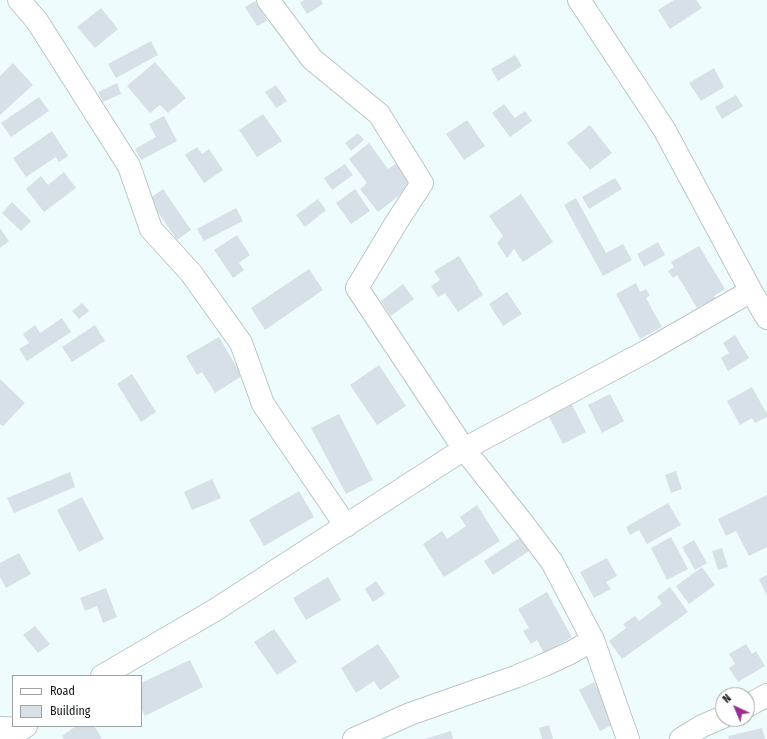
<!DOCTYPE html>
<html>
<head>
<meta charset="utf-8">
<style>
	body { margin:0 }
	#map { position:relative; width:767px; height:739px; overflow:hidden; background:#effcfd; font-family:"Fira Sans Condensed",sans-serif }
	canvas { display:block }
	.legend { position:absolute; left:12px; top:675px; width:130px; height:52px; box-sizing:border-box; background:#fff; border:1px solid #a0a2a2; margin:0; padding:5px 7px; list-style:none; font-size:12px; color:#111616 }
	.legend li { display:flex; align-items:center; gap:8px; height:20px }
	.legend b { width:20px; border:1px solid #a0a2a2 }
	.north { position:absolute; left:715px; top:687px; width:40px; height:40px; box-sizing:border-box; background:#fff; border:1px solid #a0a2a2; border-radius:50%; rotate:316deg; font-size:11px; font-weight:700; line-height:16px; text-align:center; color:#111616 }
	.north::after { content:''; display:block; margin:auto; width:14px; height:18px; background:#983093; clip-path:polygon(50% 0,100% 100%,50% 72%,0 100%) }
</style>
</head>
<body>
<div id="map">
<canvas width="767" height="739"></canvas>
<ul class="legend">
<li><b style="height:5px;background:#fff"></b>Road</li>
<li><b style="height:11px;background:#d6e0e6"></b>Building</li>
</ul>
<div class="north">N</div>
</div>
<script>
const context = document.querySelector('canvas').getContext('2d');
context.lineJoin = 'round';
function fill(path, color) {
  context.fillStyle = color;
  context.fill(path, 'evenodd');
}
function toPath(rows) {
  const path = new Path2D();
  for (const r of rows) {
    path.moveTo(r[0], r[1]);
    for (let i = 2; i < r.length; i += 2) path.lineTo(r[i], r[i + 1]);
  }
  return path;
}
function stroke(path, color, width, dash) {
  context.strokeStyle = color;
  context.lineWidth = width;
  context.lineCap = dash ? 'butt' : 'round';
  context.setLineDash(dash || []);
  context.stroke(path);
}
fill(toPath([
	[304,0,321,0,323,4,307,14,300,3],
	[674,0,696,0,702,8,670,29,658,10],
	[255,1,267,21,257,26,245,7],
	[101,8,118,29,95,48,77,27],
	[151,41,158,55,116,78,108,64],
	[515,55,522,66,498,81,491,69],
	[155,62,186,98,168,113,160,105,150,113,127,86],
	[13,63,33,85,0,115,0,76],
	[714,68,724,87,701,101,689,83],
	[117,83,121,94,103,102,98,92],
	[276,85,287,101,276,108,265,92],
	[736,95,743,106,722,119,715,107],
	[39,97,49,111,11,137,1,123],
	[504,104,515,118,525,111,532,121,510,137,492,113],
	[263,114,282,141,257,157,239,130],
	[164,116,177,141,141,160,135,149,156,137,149,124],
	[467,120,485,146,464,160,446,134],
	[590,125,612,153,590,170,567,143],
	[52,131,68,156,59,162,56,157,26,177,13,158],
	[358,133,364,140,351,151,345,143],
	[369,143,388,169,397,163,413,185,378,212,360,189,367,183,349,159],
	[197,147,202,154,209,149,223,170,204,183,185,155],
	[345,164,353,175,332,190,324,178],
	[64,172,76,188,44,212,26,189,41,176,48,185],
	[615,178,622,189,589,209,582,197],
	[163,189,191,230,177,240,149,199],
	[355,189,370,211,351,224,336,203],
	[521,194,553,242,523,262,514,249,507,258,497,243,503,236,489,216],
	[576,198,606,253,623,244,632,260,603,276,564,205],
	[318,199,326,210,305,227,296,215],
	[12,202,31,221,21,231,2,213],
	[236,208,243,221,204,241,197,229],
	[0,228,9,241,0,248],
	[237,235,250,255,239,263,244,270,233,278,214,250],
	[658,242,665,255,644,267,637,254],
	[699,246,725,289,714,296,718,304,707,310,703,304,697,308,677,275,673,278,668,271,674,267,671,262],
	[459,256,483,295,458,312,445,293,438,297,431,286,440,280,434,271],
	[309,269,323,290,265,330,251,308],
	[636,283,640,292,646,289,650,295,646,298,662,327,640,339,616,294],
	[403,284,414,299,391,316,381,301],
	[507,292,522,314,503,326,489,304],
	[82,303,89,311,79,319,72,311],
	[62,318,71,332,27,361,19,349,29,343,23,334,35,325,40,333],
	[95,325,105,341,72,362,62,347],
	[735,335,749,358,728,371,721,358,729,353,723,343],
	[219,337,242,376,215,393,202,372,197,375,186,356],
	[379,365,406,406,377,425,350,385],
	[132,374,156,412,141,422,117,384],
	[0,379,25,403,3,426,0,424],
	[752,387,767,414,767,417,755,423,752,418,740,425,727,401],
	[610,394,624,421,602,433,588,405],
	[570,401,586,432,563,444,547,413],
	[339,414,373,480,346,494,311,428],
	[676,471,682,489,671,493,665,475],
	[70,472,75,487,14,513,7,498],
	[212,479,221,498,192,510,184,492],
	[299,491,314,517,264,546,249,520],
	[767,495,767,547,749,556,736,531,726,536,718,519],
	[82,497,104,539,79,552,57,510],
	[668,503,681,525,647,544,639,530,630,535,626,527],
	[477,505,500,541,444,577,423,544,442,531,447,539,466,526,460,517],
	[521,537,529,551,493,575,484,561],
	[671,537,688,569,667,580,651,548],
	[694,540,707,563,695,570,682,547],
	[722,548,728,567,718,570,712,551],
	[19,553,31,574,6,588,0,577,0,563],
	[607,558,617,576,606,582,611,589,594,598,580,572],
	[702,567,715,585,689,604,676,586],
	[767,575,767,596,759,579],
	[328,577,341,600,306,620,293,598],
	[376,581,385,594,373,602,365,589],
	[670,587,688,612,622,659,609,641,626,628,623,624,635,616,639,621,662,604,657,597],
	[106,588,117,617,103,623,97,606,85,611,80,598],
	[547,592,572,637,544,653,537,640,531,644,523,631,529,628,518,609],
	[35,626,50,644,38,653,23,635],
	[274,629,297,662,277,675,254,642],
	[378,644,400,677,380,690,374,681,356,693,341,668],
	[746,644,752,654,756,651,765,666,738,682,729,668,735,664,729,654],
	[190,660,203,687,145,716,141,708,141,683],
	[594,682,616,723,600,731,579,690],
	[549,725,553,739,542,739,539,728],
	[76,726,94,726,102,738,100,739,64,739,62,736],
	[762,728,765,739,729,739,728,736],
	[451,731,453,739,425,739]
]), '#d6e0e6');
const minor = toPath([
	[19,0,37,21,129,166,151,229,191,273,241,343,263,404,346,526],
	[268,0,312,59,379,114,422,183,396,223,357,288,464,449,525,526,552,562,593,640,628,739],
	[579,0,664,129,751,291,767,318],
	[102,676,215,610,464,449,647,351,751,291],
	[747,706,767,695],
	[0,728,21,729,26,726],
	[354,739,410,714,515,677,544,665,570,653,593,640],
	[681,739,702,726,723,717]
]);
stroke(minor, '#bac6c8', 24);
stroke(minor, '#fff', 22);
</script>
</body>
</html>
